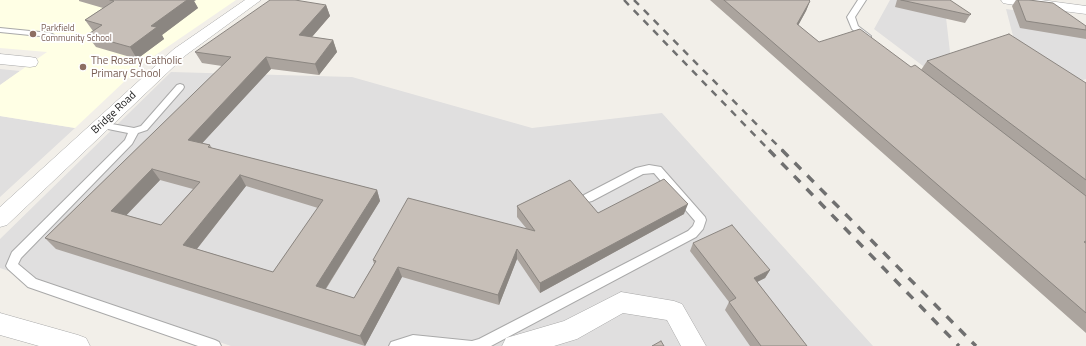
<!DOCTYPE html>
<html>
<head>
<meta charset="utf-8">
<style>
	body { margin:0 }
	canvas { display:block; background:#f2efe9 }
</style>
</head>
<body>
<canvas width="1086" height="346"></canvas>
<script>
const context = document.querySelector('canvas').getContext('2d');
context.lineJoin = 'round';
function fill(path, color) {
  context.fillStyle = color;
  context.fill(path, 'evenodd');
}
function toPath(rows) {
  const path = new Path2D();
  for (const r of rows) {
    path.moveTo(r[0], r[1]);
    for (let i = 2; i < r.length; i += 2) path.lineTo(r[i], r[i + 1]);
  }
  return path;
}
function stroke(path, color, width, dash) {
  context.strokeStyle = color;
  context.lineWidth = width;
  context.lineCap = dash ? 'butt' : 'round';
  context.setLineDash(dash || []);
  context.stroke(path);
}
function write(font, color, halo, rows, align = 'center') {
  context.font = font + ' "Titillium Web",sans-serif';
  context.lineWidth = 3.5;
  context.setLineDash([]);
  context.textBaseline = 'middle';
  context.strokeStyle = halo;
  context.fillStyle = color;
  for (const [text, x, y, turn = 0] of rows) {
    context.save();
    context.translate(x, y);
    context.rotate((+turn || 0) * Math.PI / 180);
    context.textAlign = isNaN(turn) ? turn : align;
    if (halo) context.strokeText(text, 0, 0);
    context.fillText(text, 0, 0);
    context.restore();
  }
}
fill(toPath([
	[890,0,944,0,951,61,927,69,874,29],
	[1006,9,1070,18,1086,28,1086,79,1065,86,1018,55],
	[0,69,20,71,0,85],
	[171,72,352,77,532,128,662,113,873,346,231,346,0,268,0,239],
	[0,116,75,128,0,197]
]), '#e0dfdf');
fill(toPath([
	[0,0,236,0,144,63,75,128,0,116,0,85,47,52,0,48]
]), '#ffffe5');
const service = toPath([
	[858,0,866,0,855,17,858,26,871,36,871,40,865,40,852,29,847,17,858,0],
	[0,28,50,33,54,35,50,37,0,32,0,28],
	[180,84,183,85,184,87,183,89,147,130,138,133,132,144,21,258,18,264,36,279,215,340,219,342,221,346,198,346,28,287,8,269,6,266,12,252,125,140,128,133,98,127,96,125,98,123,101,122,134,128,141,126,177,85,180,84],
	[649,165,661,167,705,217,706,220,703,229,696,237,491,346,389,346,391,342,413,335,472,341,479,339,688,231,693,226,695,221,654,173,643,174,592,201,588,202,584,201,583,198,584,195,636,168,649,165]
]);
const minor = toPath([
	[245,0,261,0,186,55,7,225,0,227,0,207,174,49,245,0],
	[1001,0,1041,0,1086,6,1086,14,1008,4,1003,3,1001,0],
	[0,54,30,57,36,58,38,62,36,66,30,67,0,64,0,54],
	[621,292,674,301,682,304,706,346,681,346,667,320,623,313,577,339,554,346,502,346,506,338,564,321,621,292],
	[0,313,78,335,86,338,90,346,39,346,0,335,0,313]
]);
stroke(service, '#a9a9a9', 2);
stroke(minor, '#a9a9a9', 1);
fill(service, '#fff');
fill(minor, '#fff');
stroke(toPath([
	[624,0,770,151],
	[634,0,783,151]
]), '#707070', 2.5, [7, 7]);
stroke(toPath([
	[769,150,959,346],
	[782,150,976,346]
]), '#707070', 3.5, [9, 9]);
fill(toPath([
	[79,0,196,0,194,1,198,8,162,35,164,39,137,59,96,47,87,35,93,31,85,20,103,8,79,1],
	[710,0,809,0,810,1,806,11,798,25,819,42,921,70,927,61,1086,83,1086,333],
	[897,0,950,0,970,15,965,23,895,7],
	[1016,0,1029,0,1086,26,1086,39,1020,28,1012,6],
	[326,5,330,16,312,37,333,40,337,52,319,75,271,69,202,143,210,145,212,148,377,190,380,201,326,289,354,298,374,264,373,260,526,228,517,217,517,206,598,213,684,214,540,293,517,259,499,305,402,277,365,346,56,249,45,238,222,66,202,63,195,52],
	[160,180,193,189,161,225,126,215],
	[246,186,318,208,273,272,197,249],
	[693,243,770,270,765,278,757,282,807,346,750,346,725,310,729,302,690,251]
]), '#aba49e');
fill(toPath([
	[186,0,196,0,194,1,198,8,162,35,164,39,137,59,130,47,151,26],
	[810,1,806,11,793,35,797,24],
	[326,5,330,16,304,46,299,35],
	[333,40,337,52,319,75,315,64],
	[266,57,271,69,195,151,188,140],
	[152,169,160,180,120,222,111,211],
	[240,175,246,186,192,255,183,245],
	[377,190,380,201,321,296,316,286],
	[688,204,684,214,540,293,540,283],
	[517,249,517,259,499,305,498,295],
	[398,267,402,277,365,346,360,336],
	[770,270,765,278,749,286,754,278]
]), '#8b8681');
const building = toPath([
	[110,0,187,0,151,26,157,27,130,47,87,35,102,25,85,20,114,1,110,0],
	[270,0,295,0,326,5,299,35,333,40,315,64,266,57,188,140,210,145,208,147,377,190,316,286,354,298,376,261,373,260,408,198,535,231,517,206,570,180,598,213,664,179,688,204,540,283,517,249,498,295,398,267,360,336,45,238,231,57,195,52,270,0],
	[152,169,200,182,161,225,111,211,152,169],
	[240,175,323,200,273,272,183,245,240,175],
	[724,0,809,0,810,1,797,24,819,42,860,29,911,67,915,65,1086,196,1086,241,1084,242,1086,243,1086,313,724,0],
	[901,0,950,0,971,14,970,15,901,0],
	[1018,0,1029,0,1053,3,1086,26,1086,30,1026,21,1018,0],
	[1009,34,1086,83,1086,180,927,61,1009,34],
	[732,225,770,270,754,278,807,346,761,346,729,302,736,298,693,243,732,225],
	[661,341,664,346,652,346,661,341]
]);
fill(building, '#c7bfb8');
stroke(building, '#8b8681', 1);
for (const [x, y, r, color] of [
	[33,34,4,"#8d6e63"],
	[83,67,4,"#8d6e63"]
]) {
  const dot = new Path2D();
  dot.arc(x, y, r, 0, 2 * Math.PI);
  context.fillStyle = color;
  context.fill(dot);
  stroke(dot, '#fff', 1.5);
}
write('9px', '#785e54', '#fff', [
	["Parkfield",41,29],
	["Community School",41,39]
], 'left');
write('11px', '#785e54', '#fff', [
	["The Rosary Catholic",91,61],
	["Primary School",91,74]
], 'left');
write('11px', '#222', '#fff', [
	["Bridge Road",114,113,-43]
]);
</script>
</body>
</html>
